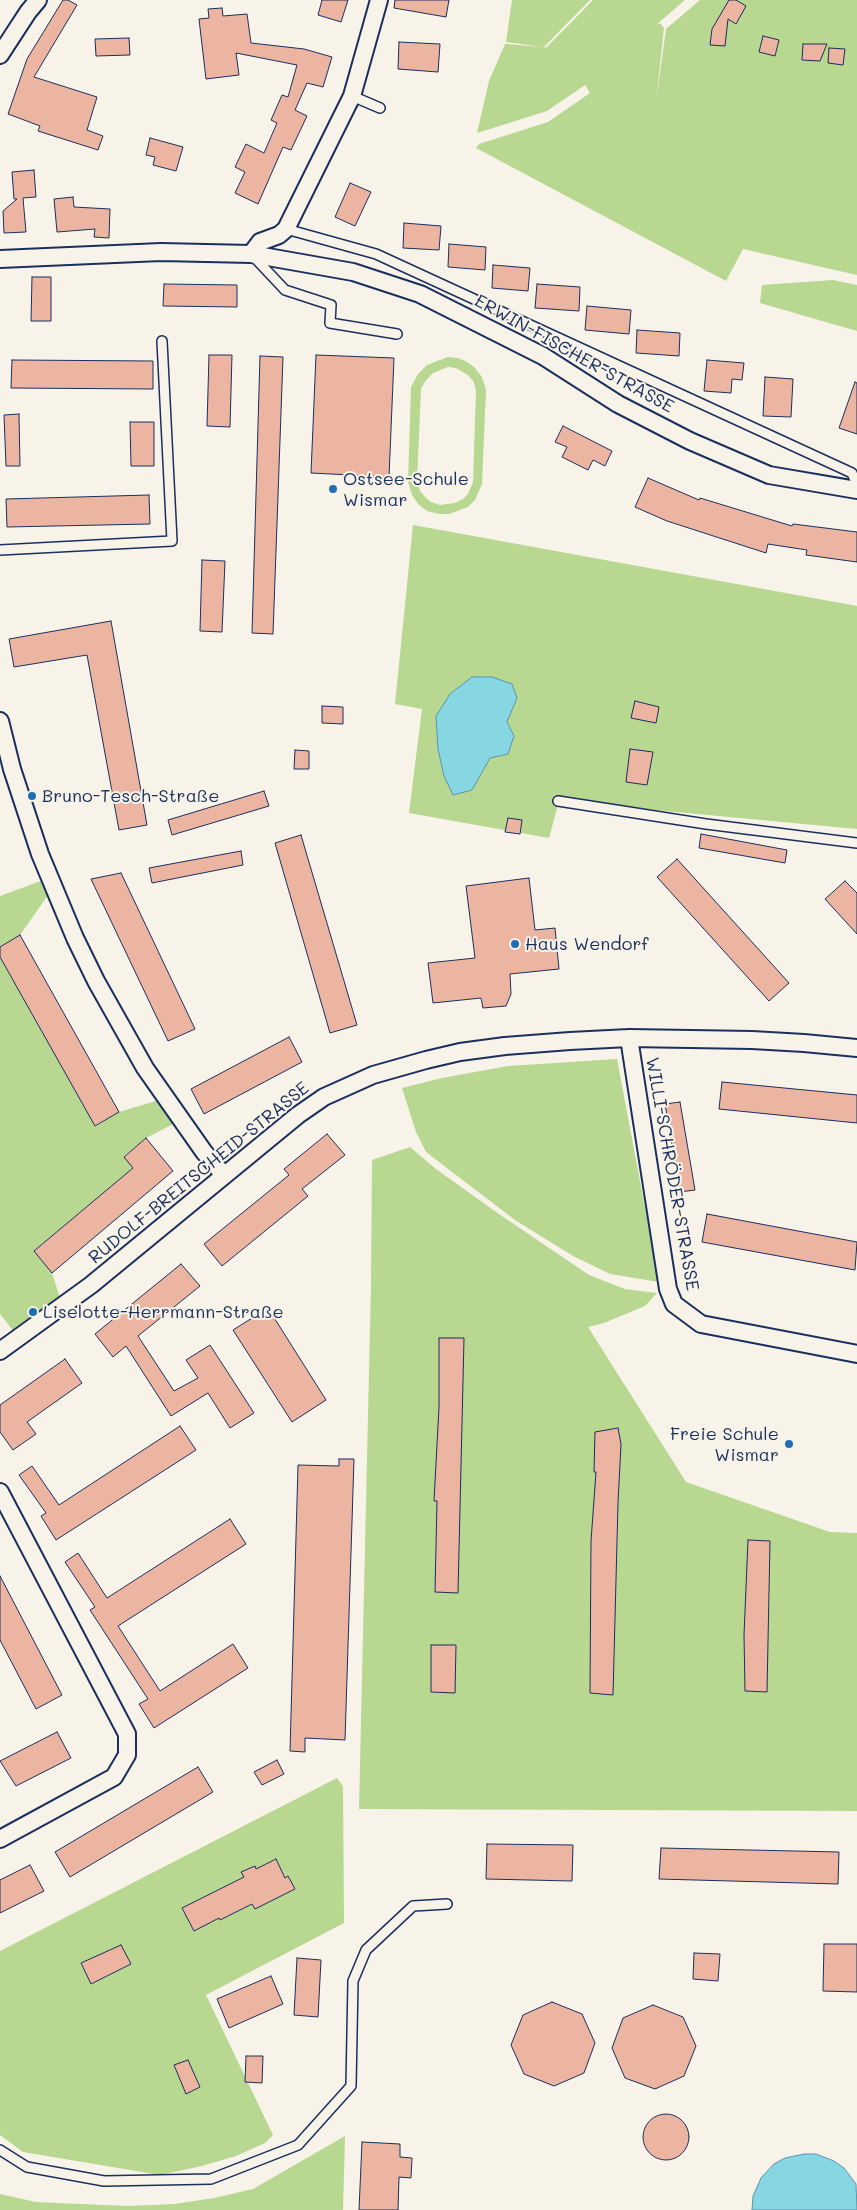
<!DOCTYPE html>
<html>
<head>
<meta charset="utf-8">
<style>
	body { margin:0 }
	canvas { display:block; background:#f7f3e8 }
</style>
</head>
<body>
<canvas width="857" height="2210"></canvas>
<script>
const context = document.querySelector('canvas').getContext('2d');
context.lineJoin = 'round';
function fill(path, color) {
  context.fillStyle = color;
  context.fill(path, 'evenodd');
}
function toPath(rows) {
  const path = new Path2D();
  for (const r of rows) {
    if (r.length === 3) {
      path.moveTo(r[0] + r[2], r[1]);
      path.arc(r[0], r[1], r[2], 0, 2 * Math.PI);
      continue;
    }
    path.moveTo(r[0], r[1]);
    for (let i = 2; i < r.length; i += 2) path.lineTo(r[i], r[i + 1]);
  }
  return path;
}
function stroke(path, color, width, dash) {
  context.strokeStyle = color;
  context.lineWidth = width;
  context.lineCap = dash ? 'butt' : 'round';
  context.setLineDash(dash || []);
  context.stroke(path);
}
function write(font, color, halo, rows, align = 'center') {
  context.font = font + ' Mali,sans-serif';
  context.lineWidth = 4;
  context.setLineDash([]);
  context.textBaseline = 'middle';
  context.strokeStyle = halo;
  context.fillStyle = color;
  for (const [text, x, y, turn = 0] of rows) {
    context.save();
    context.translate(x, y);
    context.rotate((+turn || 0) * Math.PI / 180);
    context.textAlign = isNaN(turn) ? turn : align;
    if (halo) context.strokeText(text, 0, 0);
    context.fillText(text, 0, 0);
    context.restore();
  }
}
fill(toPath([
	[512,0,590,0,544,47,546,48,593,0,685,0,656,25,660,23,664,28,656,102,666,29,700,0,857,0,857,275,743,249,726,281,476,148,479,144,548,122,590,93,585,85,547,111,477,133,489,81,505,44,543,47,506,42],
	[833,280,857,285,857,331,760,303,762,285],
	[448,357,458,358,467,362,474,367,482,377,486,390,482,484,475,500,468,507,449,514,439,514,427,511,418,504,412,495,408,482,411,387,418,374,427,365],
	[448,367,456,368,468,375,474,382,476,391,473,482,468,494,463,499,455,503,440,505,431,502,425,497,420,491,417,481,421,389,426,380,433,373],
	[413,525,857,606,857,829,559,801,549,838,409,813,422,709,395,704],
	[49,878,53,888,20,935,0,947,0,896],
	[0,957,96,1126,119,1112,166,1098,181,1120,146,1138,124,1156,133,1168,34,1251,52,1273,63,1307,19,1338,0,1314],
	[617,1059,659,1282,610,1274,573,1256,515,1220,426,1152,416,1132,402,1088,442,1078,508,1066],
	[410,1147,436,1169,499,1214,589,1275,625,1289,657,1293,645,1306,604,1323,588,1327,686,1482,830,1532,857,1533,857,1811,359,1809,371,1284,372,1160],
	[337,1778,343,1786,344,1923,206,1995,273,2135,265,2143,236,2156,202,2166,160,2175,23,2152,0,2135,0,1951],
	[345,2136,343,2210,0,2210,0,2194,36,2202,128,2206,174,2204,214,2198,253,2189]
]), '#b8d790');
const water = toPath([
	[472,677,492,677,512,684,517,698,507,722,514,736,508,754,490,758,472,790,453,795,444,776,438,749,436,716,450,694,472,677],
	[804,2154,816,2154,834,2161,844,2168,856,2184,857,2210,752,2210,753,2196,761,2178,774,2164,785,2158,804,2154]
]);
fill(water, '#87d7e3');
stroke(water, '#5c94ae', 1);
const building = toPath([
	[63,0,68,0,77,5,34,77,97,97,87,130,103,136,98,150,38,131,40,126,8,114,27,59,63,0],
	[322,0,348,0,341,22,318,15,322,0],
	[395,0,449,0,446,17,394,8,395,0],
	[729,0,736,0,746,6,736,24,728,19,725,46,710,45,712,29,729,0],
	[222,8,223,16,247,14,251,43,304,49,332,57,323,87,307,83,295,110,307,116,291,150,283,147,258,204,235,193,245,172,235,167,246,144,264,153,277,123,271,120,282,95,288,97,297,65,236,53,239,75,206,79,199,19,209,18,208,9,222,8],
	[763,36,779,40,775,56,759,52,763,36],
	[129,38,130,55,96,56,95,39,129,38],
	[399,42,440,44,438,72,398,69,399,42],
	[803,44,827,44,820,61,802,60,803,44],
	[829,48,845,49,843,65,828,63,829,48],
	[150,138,183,147,176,171,153,165,155,157,146,155,150,138],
	[34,170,36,197,23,198,26,232,4,233,3,211,17,199,14,199,12,172,34,170],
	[350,183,371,192,355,226,335,217,350,183],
	[73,197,74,207,110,209,109,238,94,237,95,229,57,232,54,199,73,197],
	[404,223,441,226,439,250,403,248,404,223],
	[449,244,486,247,485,270,448,267,449,244],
	[493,265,530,268,528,291,492,288,493,265],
	[32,277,51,277,51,321,31,321,32,277],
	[164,284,237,285,237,307,163,306,164,284],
	[537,284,580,287,579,311,535,308,537,284],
	[587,306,631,310,629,334,585,330,587,306],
	[637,330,680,333,679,356,636,353,637,330],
	[209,355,232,355,230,427,207,426,209,355],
	[316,355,394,358,389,477,311,473,316,355],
	[260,356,283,357,273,634,252,633,260,356],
	[12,360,153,361,153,389,11,388,12,360],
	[707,360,744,363,742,380,732,379,731,393,704,391,707,360],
	[765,377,793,379,791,417,763,416,765,377],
	[855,382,857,383,857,434,839,428,855,382],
	[19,414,20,466,6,466,4,415,19,414],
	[130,422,154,422,154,466,131,466,130,422],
	[563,426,612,451,605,466,593,460,588,470,562,457,567,447,555,442,563,426],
	[648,478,699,500,700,498,792,526,793,524,857,532,857,562,806,555,807,550,768,544,766,553,667,521,635,507,648,478],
	[149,495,150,524,7,527,6,499,149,495],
	[202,560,225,561,222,632,200,631,202,560],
	[111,621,147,825,119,830,87,655,14,667,9,639,111,621],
	[635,701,659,707,656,723,631,718,635,701],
	[322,706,343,707,343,724,322,723,322,706],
	[630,749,653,752,647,785,626,782,630,749],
	[295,750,309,751,309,769,294,769,295,750],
	[264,791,269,806,172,835,168,820,264,791],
	[508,818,522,820,520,834,505,832,508,818],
	[701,834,787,850,785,863,699,848,701,834],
	[301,835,357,1025,330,1033,275,843,301,835],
	[241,851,243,865,152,883,149,868,241,851],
	[677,859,789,983,769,1001,657,877,677,859],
	[121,873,195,1029,168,1041,91,879,121,873],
	[529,878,535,930,555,928,559,969,510,974,511,994,506,1006,483,1008,481,998,433,1003,428,963,475,958,466,886,529,878],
	[845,881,857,893,857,934,825,899,845,881],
	[20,935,119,1112,95,1126,0,957,0,947,20,935],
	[289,1037,302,1062,204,1114,191,1089,289,1037],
	[722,1082,857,1095,857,1123,719,1109,722,1082],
	[680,1102,695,1190,680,1192,665,1104,680,1102],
	[327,1134,345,1155,302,1189,308,1196,222,1266,204,1244,289,1175,284,1169,327,1134],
	[146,1138,173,1171,52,1273,34,1251,133,1168,124,1157,146,1138],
	[707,1214,857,1242,855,1270,702,1242,707,1214],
	[181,1264,200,1286,138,1336,174,1391,198,1378,186,1360,210,1345,254,1413,230,1428,208,1393,171,1416,126,1346,113,1357,95,1334,181,1264],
	[268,1308,326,1400,292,1422,233,1330,268,1308],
	[439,1338,464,1338,458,1593,435,1592,437,1501,434,1501,439,1407,439,1338],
	[65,1359,82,1383,27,1422,36,1434,13,1450,0,1432,0,1405,65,1359],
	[180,1426,196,1450,56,1540,41,1516,46,1513,19,1475,32,1466,59,1505,180,1426],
	[618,1428,621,1444,618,1503,613,1695,590,1693,591,1541,596,1472,594,1472,595,1432,618,1428],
	[339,1459,354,1459,345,1740,305,1738,305,1752,290,1751,298,1465,339,1466,339,1459],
	[230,1519,246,1544,118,1626,160,1691,233,1644,248,1668,154,1728,139,1704,148,1699,90,1610,95,1607,65,1562,78,1553,107,1598,230,1519],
	[748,1540,770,1541,767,1692,745,1691,744,1635,748,1540],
	[0,1576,62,1695,36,1709,0,1640,0,1576],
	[431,1645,456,1645,455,1693,431,1692,431,1645],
	[57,1732,71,1758,16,1786,0,1761,57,1732],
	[277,1760,284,1774,262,1785,254,1772,277,1760],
	[198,1767,213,1792,70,1877,55,1852,198,1767],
	[487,1844,573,1845,572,1881,486,1879,487,1844],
	[661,1848,839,1852,838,1884,659,1879,661,1848],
	[276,1859,285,1878,288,1876,295,1889,255,1909,252,1904,220,1920,219,1918,194,1931,182,1908,244,1877,241,1872,255,1866,256,1869,276,1859],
	[30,1865,44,1891,0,1913,0,1880,30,1865],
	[824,1944,857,1944,857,1992,823,1991,824,1944],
	[121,1945,131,1964,91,1984,81,1963,121,1945],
	[694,1953,720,1954,718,1981,693,1979,694,1953],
	[297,1958,321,1960,318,2017,294,2015,297,1958],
	[271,1976,283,2004,229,2028,217,1999,271,1976],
	[552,2002,582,2014,595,2043,584,2073,554,2086,524,2074,511,2045,523,2015,552,2002],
	[653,2005,683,2017,696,2046,684,2076,655,2089,625,2078,612,2048,623,2018,653,2005],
	[246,2056,263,2056,262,2083,245,2082,246,2056],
	[188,2060,200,2087,186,2094,174,2065,188,2060],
	[666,2137,23],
	[362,2142,400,2144,400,2157,412,2158,411,2178,399,2177,398,2210,359,2210,362,2142]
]);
fill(building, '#ecb5a1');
stroke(building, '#1b2f5e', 1);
const service = toPath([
	[352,96,380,108],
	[286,229,376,254,852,473,857,485],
	[253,256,285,290,331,305,330,323,397,334],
	[0,550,172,541,162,341],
	[558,801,706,824,857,843],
	[0,2150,27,2167,104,2181,211,2179,298,2145,351,2086,353,1981,366,1950,413,1906,447,1904]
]);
const minor = toPath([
	[0,55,28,12,38,0],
	[251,254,260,242,279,235,286,229,352,96,379,0],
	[0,259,161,252,251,254,353,272,420,294,543,356,618,404,690,441,769,475,857,490],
	[0,721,12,769,40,854,75,938,96,981,145,1068,204,1152,224,1175],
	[629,1038,668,1289,674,1304,701,1324,857,1354],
	[0,1351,91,1285,298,1115,324,1097,373,1075,426,1060,460,1052,505,1046,570,1041,629,1038,752,1040,804,1043,857,1048],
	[0,1492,127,1734,127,1755,114,1777,0,1839]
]);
stroke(service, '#1b2f5e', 12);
stroke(minor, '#1b2f5e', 20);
stroke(service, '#f7f3e8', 9);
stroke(minor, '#f7f3e8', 16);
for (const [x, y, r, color] of [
	[333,489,5,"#1f6fb2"],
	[32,796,5,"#1f6fb2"],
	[515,944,5,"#1f6fb2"],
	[33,1312,5,"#1f6fb2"],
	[789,1444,5,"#1f6fb2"]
]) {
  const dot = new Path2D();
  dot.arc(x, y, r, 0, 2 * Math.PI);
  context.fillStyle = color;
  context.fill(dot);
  stroke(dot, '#f7f3e8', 2);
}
write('18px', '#1b2f5e', '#f7f3e8', [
	["ERWIN-FISCHER-STRASSE",574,354,29],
	["RUDOLF-BREITSCHEID-STRASSE",199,1173,-39],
	["WILLI-SCHRÖDER-STRASSE",672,1174,80]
]);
write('18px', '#1b2f5e', '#f7f3e8', [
	["Ostsee-Schule",343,479],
	["Wismar",343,500],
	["Bruno-Tesch-Straße",42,796],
	["Haus Wendorf",525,944],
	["Liselotte-Herrmann-Straße",43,1312],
	["Freie Schule",779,1434,"right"],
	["Wismar",779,1455,"right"]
], 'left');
</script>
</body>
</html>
